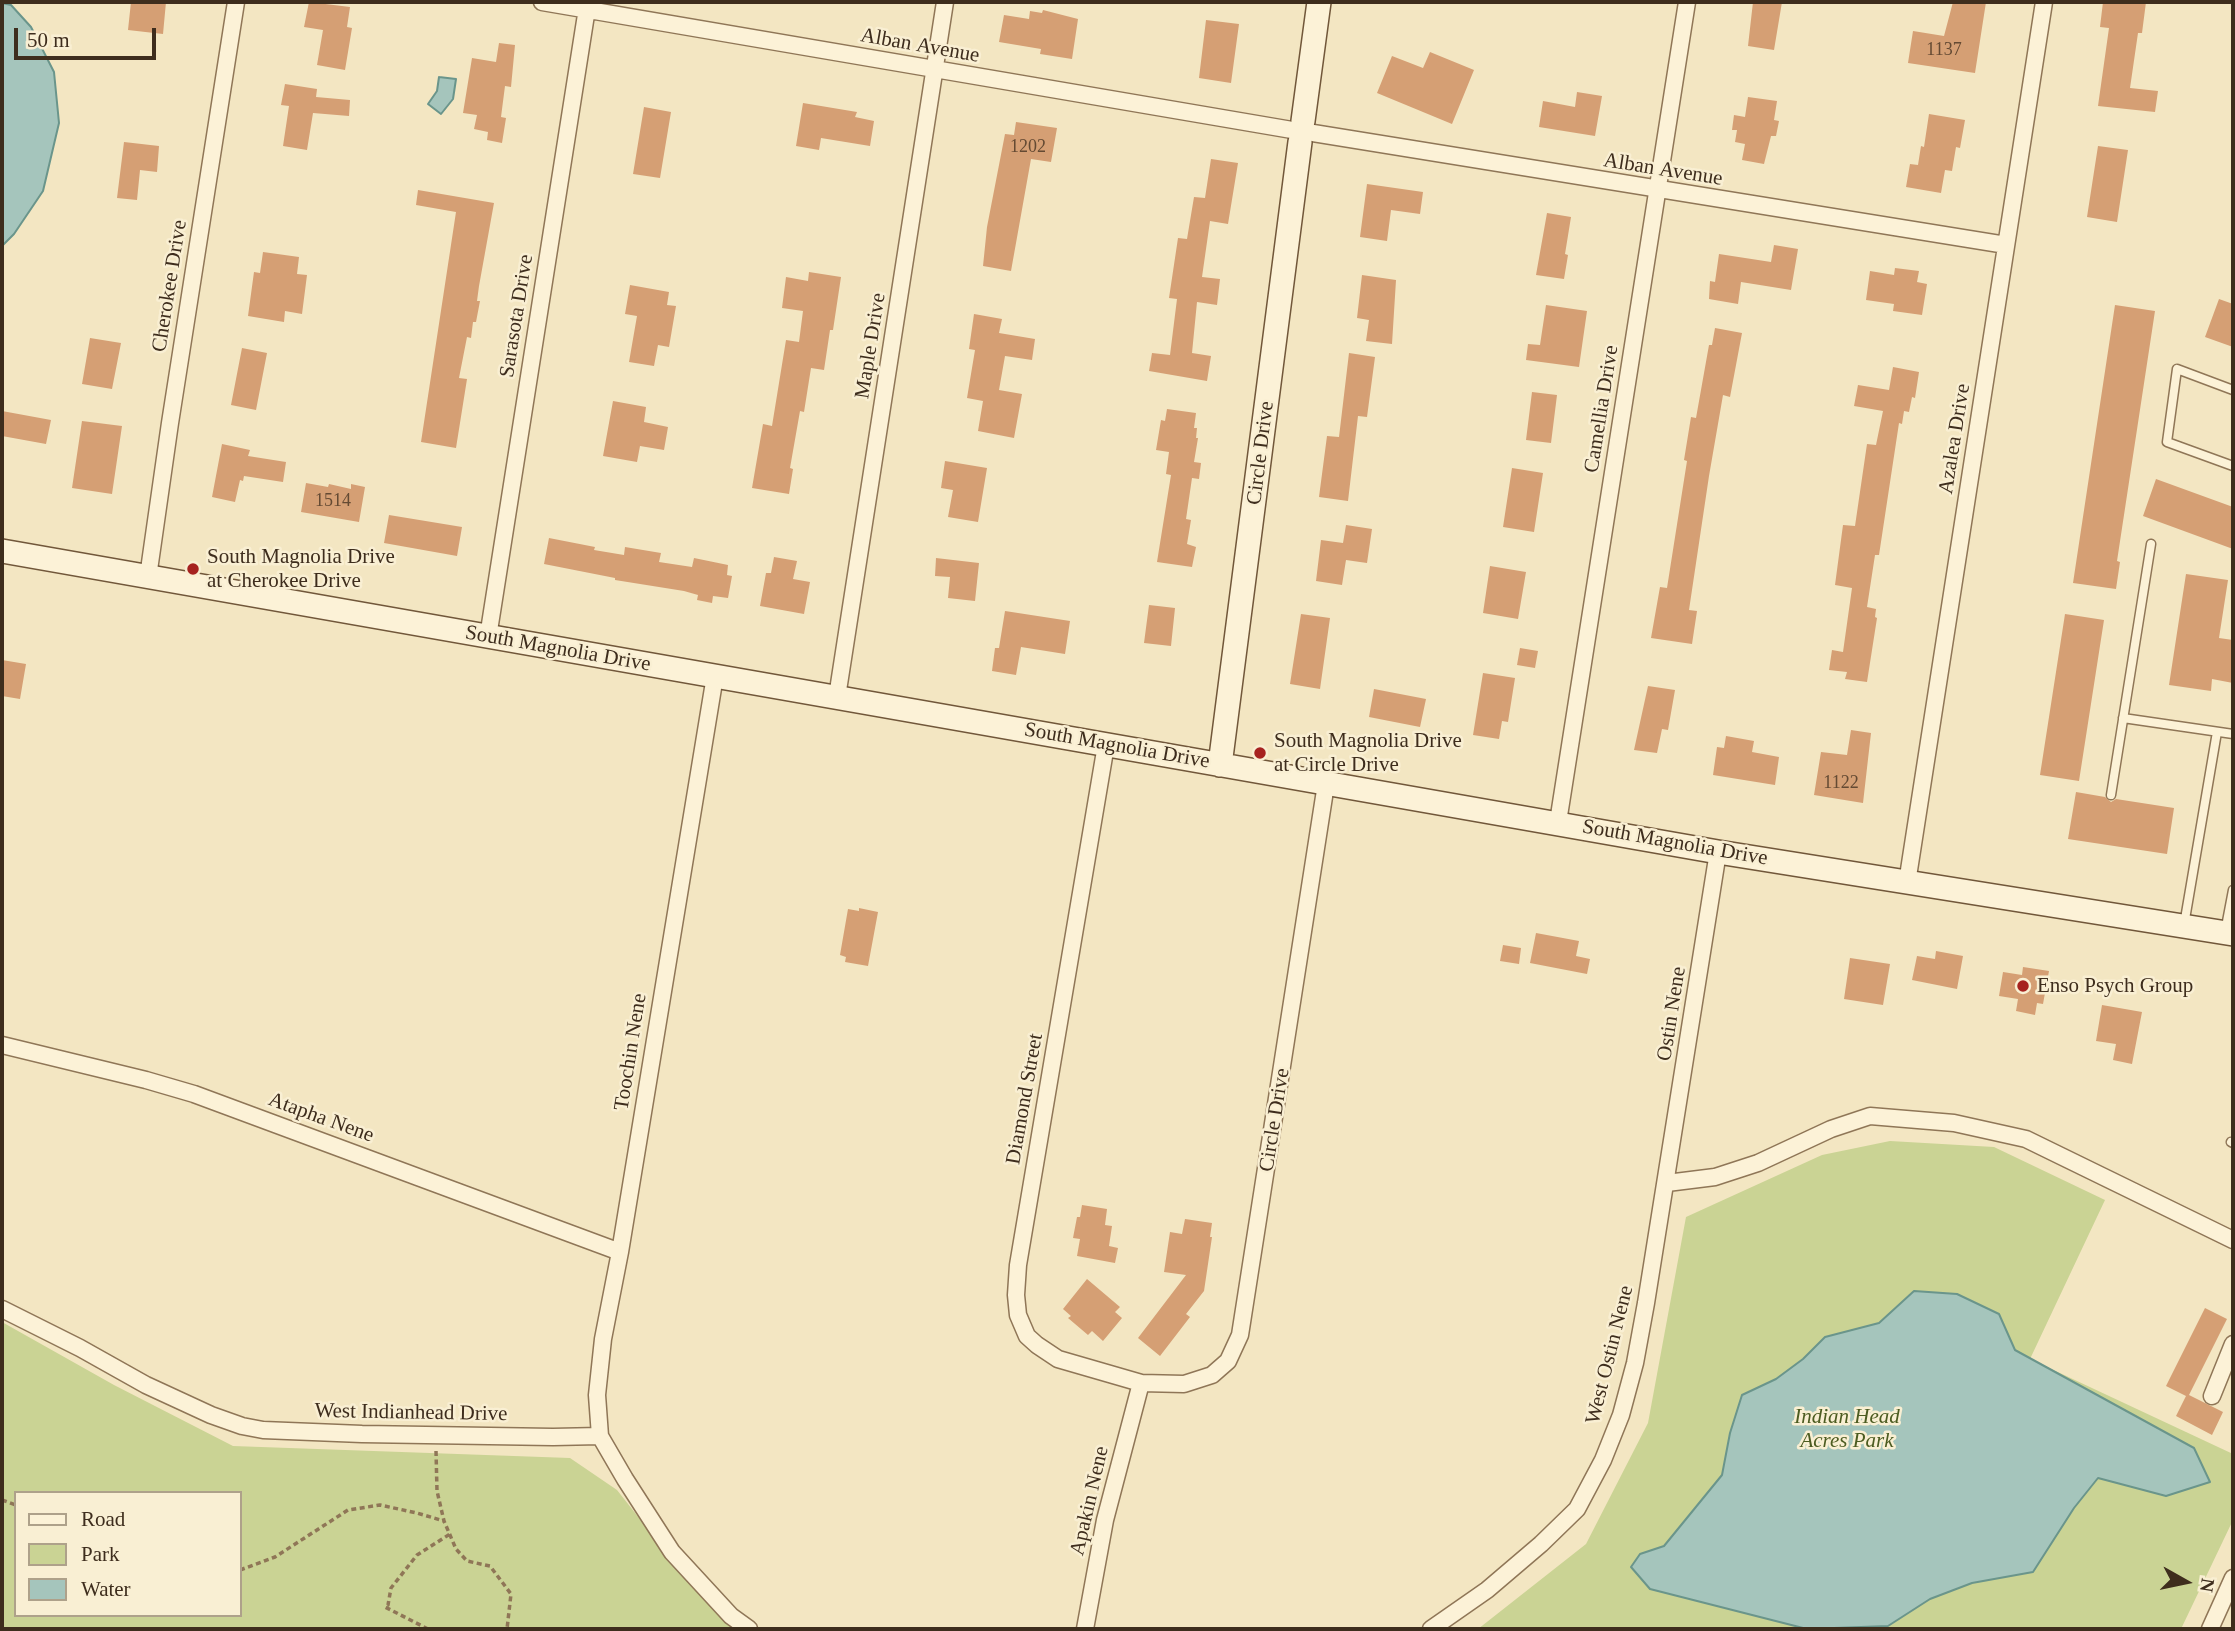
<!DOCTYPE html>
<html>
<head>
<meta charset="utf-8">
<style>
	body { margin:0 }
	#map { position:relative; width:2235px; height:1631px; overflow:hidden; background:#f3e6c2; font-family:"Times New Roman",serif }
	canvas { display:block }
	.frame { position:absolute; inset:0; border:4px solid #3e2d1d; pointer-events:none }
	.legend { position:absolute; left:14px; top:1491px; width:228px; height:126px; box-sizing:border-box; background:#f9efd3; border:2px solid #aea18a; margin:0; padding:9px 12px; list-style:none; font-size:21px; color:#3e2d1d }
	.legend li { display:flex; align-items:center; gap:14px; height:35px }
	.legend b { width:35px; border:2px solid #aea18a }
	.north { position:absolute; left:2151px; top:1547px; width:70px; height:70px; -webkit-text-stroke:5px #f9efd3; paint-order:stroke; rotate:99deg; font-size:19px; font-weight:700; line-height:28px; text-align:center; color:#3e2d1d }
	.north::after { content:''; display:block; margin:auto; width:24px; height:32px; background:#3e2d1d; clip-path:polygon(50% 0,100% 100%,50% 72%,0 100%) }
	.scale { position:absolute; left:14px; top:28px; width:142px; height:32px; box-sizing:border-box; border:4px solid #3e2d1d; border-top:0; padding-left:9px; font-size:21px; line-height:24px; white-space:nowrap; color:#3e2d1d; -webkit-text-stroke:5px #f9efd3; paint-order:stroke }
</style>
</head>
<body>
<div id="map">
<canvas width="2235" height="1631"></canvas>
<div class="frame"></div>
<ul class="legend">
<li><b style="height:9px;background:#fcf2d7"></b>Road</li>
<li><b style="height:19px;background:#cad394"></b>Park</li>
<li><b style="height:19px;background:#a5c5bc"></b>Water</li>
</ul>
<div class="north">N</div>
<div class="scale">50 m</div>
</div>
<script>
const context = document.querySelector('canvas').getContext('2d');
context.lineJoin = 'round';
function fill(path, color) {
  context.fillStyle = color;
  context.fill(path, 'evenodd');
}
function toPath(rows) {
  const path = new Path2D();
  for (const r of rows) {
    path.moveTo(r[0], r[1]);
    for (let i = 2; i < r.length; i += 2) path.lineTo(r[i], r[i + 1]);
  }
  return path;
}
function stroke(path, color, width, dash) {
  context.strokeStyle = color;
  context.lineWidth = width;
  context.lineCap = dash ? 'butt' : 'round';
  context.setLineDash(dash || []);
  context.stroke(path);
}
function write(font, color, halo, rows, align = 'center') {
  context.font = font + ' "Times New Roman",serif';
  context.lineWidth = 5;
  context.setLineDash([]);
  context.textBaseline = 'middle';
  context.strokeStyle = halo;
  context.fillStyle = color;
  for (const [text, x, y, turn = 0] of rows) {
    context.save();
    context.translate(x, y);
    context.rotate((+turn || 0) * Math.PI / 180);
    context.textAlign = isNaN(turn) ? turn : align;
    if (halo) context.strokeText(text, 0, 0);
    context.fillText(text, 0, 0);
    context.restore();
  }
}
fill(toPath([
	[1890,1141,1994,1147,2105,1200,2030,1359,2233,1454,2233,1520,2181,1629,1478,1629,1586,1544,1648,1423,1686,1217,1822,1155],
	[2,1322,114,1385,233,1446,570,1458,617,1490,699,1594,735,1629,2,1629],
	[16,1493,240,1493,240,1615,16,1615]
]), '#cad394');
const water = toPath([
	[2,3,11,5,31,27,54,72,59,123,43,191,14,234,2,246,2,3],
	[439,77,456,79,453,99,441,114,428,104,437,91,439,77],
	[1914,1291,1957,1294,1999,1314,2015,1350,2194,1448,2210,1482,2166,1496,2098,1478,2074,1508,2033,1572,1972,1583,1930,1599,1888,1626,1807,1629,1650,1589,1631,1567,1640,1554,1664,1546,1722,1475,1730,1433,1742,1395,1776,1379,1803,1359,1825,1337,1879,1323,1914,1291]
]);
fill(water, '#a5c5bc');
stroke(water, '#6a958b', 2);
fill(toPath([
	[131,2,166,2,163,34,128,30],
	[309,2,350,7,347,27,352,28,345,70,317,65,323,30,304,27],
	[1753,2,1782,2,1774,50,1748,46],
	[1953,2,1986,2,1975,73,1908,63,1913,31,1944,36],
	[2103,2,2146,2,2142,33,2138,33,2130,88,2158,91,2155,112,2098,106,2109,28,2100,27],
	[1043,10,1078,19,1072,59,1040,54,1041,49,999,42,1004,15,1029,19,1030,11,1042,13],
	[1206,20,1239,24,1231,83,1199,78],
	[499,43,515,45,511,87,505,86,501,117,506,118,502,143,487,140,488,132,474,129,477,115,463,113,472,58,496,62],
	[1430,52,1474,70,1452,124,1377,93,1392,56,1423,68],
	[285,84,317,89,316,97,350,100,349,116,313,113,307,150,283,146,289,106,281,105],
	[1577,92,1602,96,1595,136,1539,127,1543,101,1575,107],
	[1748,97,1777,101,1774,120,1779,121,1776,136,1771,136,1764,164,1742,160,1745,144,1735,142,1737,130,1732,130,1734,115,1745,117],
	[803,103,857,112,855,117,874,121,870,146,821,138,819,150,796,146],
	[644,107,671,112,660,178,633,174],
	[1929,114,1965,120,1960,148,1956,147,1952,171,1945,170,1941,193,1906,187,1910,164,1918,165,1921,146,1924,147],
	[1016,122,1057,128,1051,162,1031,159,1011,271,983,266,987,227,1005,134,1014,135],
	[124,142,159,146,157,172,140,170,137,200,117,198],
	[2098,146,2128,150,2117,222,2087,217],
	[1211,159,1238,163,1228,224,1210,221,1202,277,1220,279,1217,305,1197,302,1192,353,1211,356,1207,381,1149,371,1152,353,1170,355,1177,299,1169,298,1178,238,1187,239,1194,197,1205,198],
	[1367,184,1423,192,1420,214,1391,210,1387,241,1360,237],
	[418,190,494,203,479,286,477,301,480,301,476,322,473,322,471,338,467,337,459,378,467,379,456,448,421,442,456,212,416,205],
	[1547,213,1571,217,1565,254,1568,255,1564,279,1536,275],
	[1774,245,1798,249,1791,290,1741,282,1738,304,1709,299,1710,281,1715,282,1719,254,1771,262],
	[263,252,299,257,297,274,307,275,302,314,285,311,284,322,248,316,254,272,260,273],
	[1895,268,1919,271,1917,282,1927,284,1922,315,1893,311,1894,304,1866,300,1870,271,1894,275],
	[809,272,841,277,833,330,830,330,824,370,811,368,804,412,800,411,790,468,793,469,789,494,752,488,763,424,772,426,786,340,799,342,803,311,782,308,786,277,808,281],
	[1362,275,1396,280,1392,344,1366,341,1369,320,1357,318],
	[630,285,669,292,667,305,676,306,669,347,658,345,654,366,629,362,637,316,625,314],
	[2219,299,2233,304,2233,347,2205,337],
	[1546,305,1587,311,1579,367,1526,360,1528,344,1540,345],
	[2115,305,2155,311,2117,561,2120,562,2116,589,2073,583],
	[974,314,1002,319,999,333,1035,339,1032,360,1005,356,999,390,1022,394,1014,438,978,431,983,401,967,398,975,350,969,349],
	[1715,328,1742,333,1730,397,1723,395,1709,476,1689,610,1697,611,1692,644,1651,638,1660,587,1667,588,1687,461,1684,460,1691,417,1696,418,1709,345,1712,345],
	[90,338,121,343,112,389,82,384],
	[242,348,267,353,256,410,231,405],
	[1349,353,1375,357,1367,417,1358,416,1348,501,1319,497,1327,436,1339,437],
	[1893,367,1919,372,1915,398,1912,397,1909,412,1904,411,1902,424,1899,423,1879,555,1875,555,1867,607,1876,609,1875,617,1877,618,1867,682,1845,679,1847,672,1829,670,1832,650,1843,652,1852,588,1835,585,1843,525,1855,526,1867,444,1876,445,1883,411,1854,406,1858,385,1889,390],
	[1532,392,1557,395,1551,443,1526,440],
	[613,401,646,407,644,422,668,427,664,450,640,446,637,462,603,456],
	[1167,409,1196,413,1194,428,1197,428,1196,438,1198,438,1194,462,1201,463,1199,479,1192,478,1186,519,1191,520,1187,544,1196,547,1192,567,1157,562,1171,475,1166,474,1169,452,1156,450,1161,420,1165,421],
	[2,411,51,420,46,444,2,436],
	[82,421,122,426,112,494,72,488],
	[222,444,250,450,248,456,286,462,283,482,244,476,243,481,240,480,235,502,212,497],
	[945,461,987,468,978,522,948,517,953,490,941,488],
	[1512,468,1543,473,1534,532,1503,527],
	[2156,479,2233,507,2233,549,2143,516],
	[306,483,328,487,329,484,351,489,351,484,365,487,359,522,301,512],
	[389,515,462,527,457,556,384,543],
	[1346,525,1372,529,1367,563,1346,560,1342,585,1316,581,1321,540,1343,543],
	[549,538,595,547,594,550,624,555,625,547,661,553,659,562,692,567,694,558,728,565,727,575,732,576,728,598,713,596,712,603,697,600,698,595,684,591,615,580,615,578,544,564],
	[774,557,797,561,793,579,810,582,804,614,760,606,766,573,771,573],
	[936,558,979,563,975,601,948,598,950,577,935,576],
	[1490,566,1526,572,1518,619,1483,613],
	[2186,574,2228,580,2219,638,2233,640,2233,683,2212,679,2211,691,2169,685],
	[1149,605,1175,608,1171,646,1144,643],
	[1005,611,1070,621,1065,654,1021,647,1016,675,992,671,995,648,999,648],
	[1301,614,1330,618,1320,689,1290,684],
	[2065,614,2104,620,2079,781,2040,775],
	[1520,648,1538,651,1535,668,1517,665],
	[2,660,26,664,20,699,2,696],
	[1483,673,1515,678,1508,722,1502,721,1499,739,1473,735],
	[1648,686,1675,690,1668,730,1662,729,1657,753,1634,750],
	[1374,689,1426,699,1420,727,1369,717],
	[1851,730,1871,733,1863,803,1814,795,1821,752,1847,755],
	[1726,736,1754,741,1752,752,1779,757,1775,785,1713,775,1717,747,1724,748],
	[2076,792,2105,797,2111,802,2116,799,2174,808,2167,854,2068,839],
	[859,908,878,912,868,966,845,962,846,957,840,955,848,909,859,911],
	[1536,933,1579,941,1576,956,1590,959,1587,974,1530,963],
	[1503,945,1521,948,1519,964,1500,961],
	[1936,951,1963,956,1957,989,1912,980,1917,956,1935,959],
	[1850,958,1890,964,1883,1005,1844,999],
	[2023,967,2049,971,2043,1004,2037,1003,2035,1015,2016,1011,2018,999,1999,996,2003,972,2022,975],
	[2102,1005,2142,1012,2132,1064,2113,1060,2116,1044,2096,1041],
	[1082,1205,1107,1209,1105,1225,1112,1226,1109,1246,1118,1248,1115,1263,1077,1256,1080,1239,1073,1238,1077,1217,1080,1217],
	[1185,1219,1212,1223,1210,1237,1212,1237,1204,1291,1186,1314,1190,1317,1160,1356,1138,1338,1186,1275,1164,1272,1170,1232,1182,1234],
	[1087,1279,1120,1307,1115,1312,1122,1318,1103,1341,1092,1331,1088,1335,1068,1318,1071,1316,1063,1309],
	[2205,1308,2227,1319,2189,1395,2223,1412,2212,1435,2176,1416,2186,1396,2166,1386]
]), '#d59f74');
const lane = toPath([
	[2233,390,2177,369,2167,442,2233,466],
	[2123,718,2233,734],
	[2111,795,2151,544],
	[2184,925,2217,732],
	[2225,932,2233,890],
	[2231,1142,2233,1143]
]);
const street = toPath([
	[542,2,1292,130],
	[1313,133,2006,245],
	[148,577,170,423,236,2],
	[488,637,588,2],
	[715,676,620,1252,603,1339,597,1395,600,1436,625,1479,672,1552,731,1616,749,1629],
	[837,697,945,2],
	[1106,745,1018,1265,1016,1295,1018,1315,1027,1336,1037,1345,1058,1359,1141,1383,1184,1384,1212,1375,1228,1361,1240,1335,1326,784],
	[1558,822,1687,2],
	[1907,883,2044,2],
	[2,1045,146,1080,194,1094,620,1252],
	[1667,1183,1715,1177,1758,1163,1831,1129,1870,1116,1954,1123,2026,1139,2233,1240],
	[2,1309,80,1348,146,1385,211,1415,242,1426,263,1430,362,1434,553,1437,600,1436],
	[2212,1396,2233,1344],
	[1085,1629,1105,1520,1141,1383],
	[1431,1629,1487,1590,1541,1544,1577,1509,1603,1460,1621,1415,1635,1363,1646,1303,1718,852],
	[2210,1629,2233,1578]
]);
const secondary = toPath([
	[1303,121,1319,2],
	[2,551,1718,852,2233,934],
	[1220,765,1300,142]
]);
stroke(lane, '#8f7657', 11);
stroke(street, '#8f7657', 19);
stroke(secondary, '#71573a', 26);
stroke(toPath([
	[436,1451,437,1491,444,1521,456,1549,467,1561,490,1566,511,1594,507,1629],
	[2,1500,16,1505],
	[240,1570,275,1557,348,1510,380,1505,417,1513,444,1521],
	[428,1629,385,1607,388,1605,391,1588,417,1555,450,1534]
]), '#8f7657', 3.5, [5, 3.5]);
stroke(lane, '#fcf2d7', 8);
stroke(street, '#fcf2d7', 16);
stroke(secondary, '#fcf2d7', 23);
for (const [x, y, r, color] of [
	[193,569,7,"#a6221f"],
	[1260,753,7,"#a6221f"],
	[2023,986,7,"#a6221f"]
]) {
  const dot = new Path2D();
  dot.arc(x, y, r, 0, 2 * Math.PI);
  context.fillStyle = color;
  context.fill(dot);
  stroke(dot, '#f9efd3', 2.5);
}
write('18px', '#644a33', null, [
	["1137",1944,50],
	["1202",1028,147],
	["1514",333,501],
	["1122",1841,783]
]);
write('21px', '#3e2d1d', '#f9efd3', [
	["Alban Avenue",920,46,10],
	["Alban Avenue",1663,170,9],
	["Cherokee Drive",170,286,-81],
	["Sarasota Drive",517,316,-81],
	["Maple Drive",871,346,-81],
	["Camellia Drive",1602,409,-81],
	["Azalea Drive",1955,439,-81],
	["Circle Drive",1261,453,-83],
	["South Magnolia Drive",558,649,10],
	["South Magnolia Drive",1117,746,10],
	["South Magnolia Drive",1675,843,10],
	["Ostin Nene",1672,1014,-81],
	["Toochin Nene",631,1052,-81],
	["Diamond Street",1025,1099,-80],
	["Atapha Nene",321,1118,20],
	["Circle Drive",1275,1120,-81],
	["West Ostin Nene",1610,1355,-76],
	["West Indianhead Drive",411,1413,1],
	["Apakin Nene",1090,1501,-77]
]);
write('21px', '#3e2d1d', '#f9efd3', [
	["South Magnolia Drive",207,557],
	["at Cherokee Drive",207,581],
	["South Magnolia Drive",1274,741],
	["at Circle Drive",1274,765],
	["Enso Psych Group",2037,986]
], 'left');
write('italic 21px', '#4c5c21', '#f9efd3', [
	["Indian Head",1847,1417],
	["Acres Park",1847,1441]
]);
</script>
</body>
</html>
